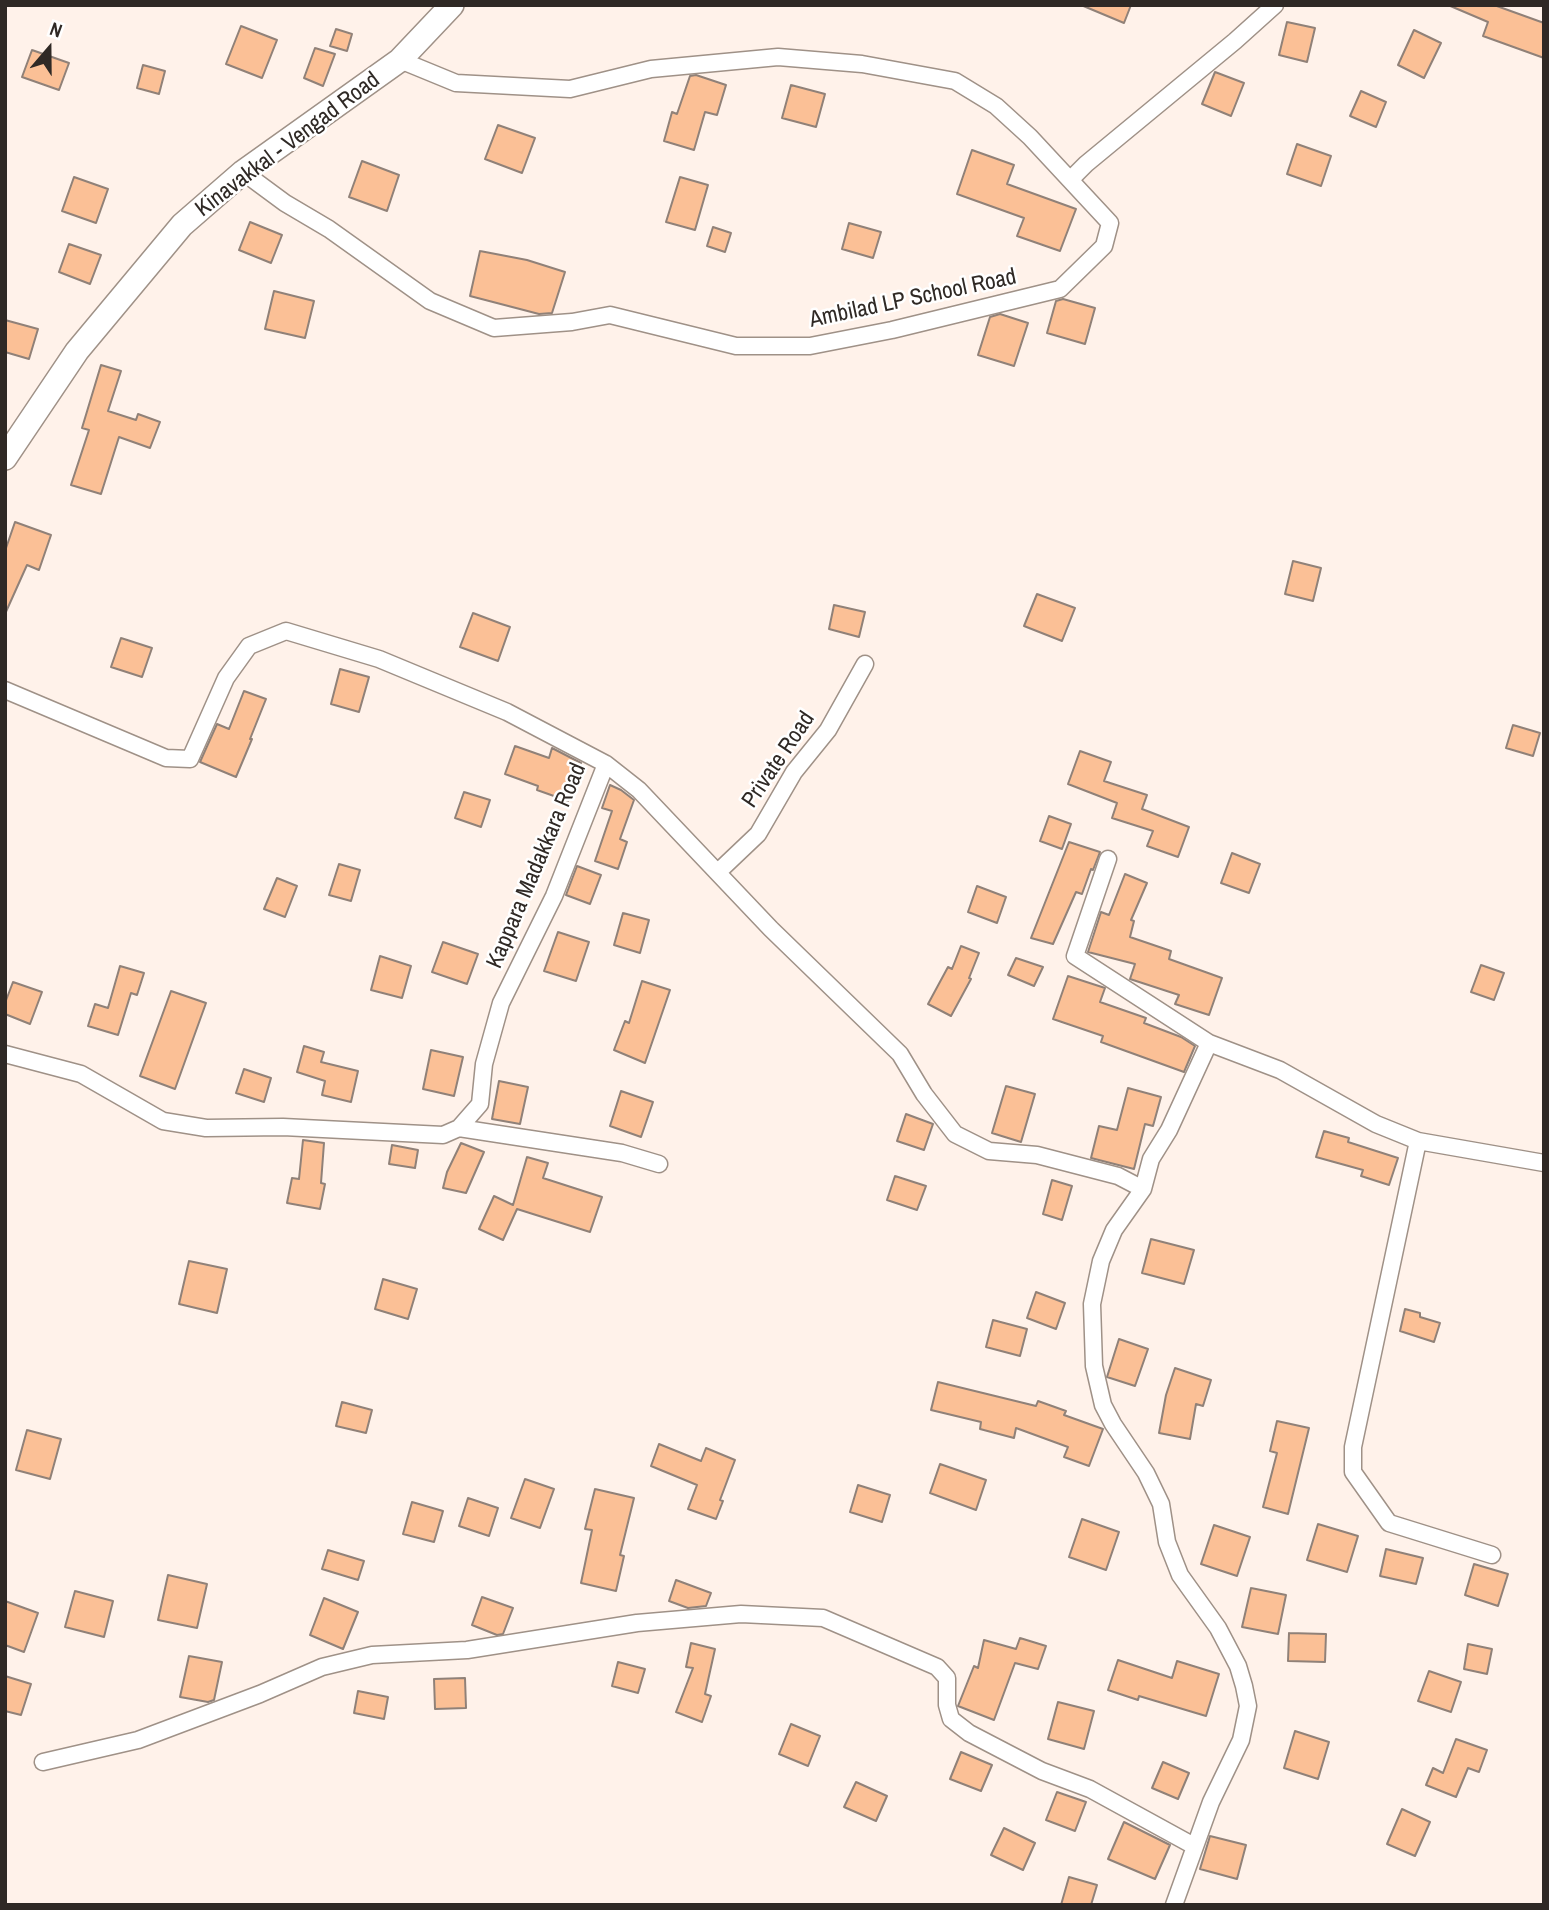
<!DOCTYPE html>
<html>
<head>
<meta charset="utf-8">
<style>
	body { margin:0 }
	#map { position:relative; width:1549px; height:1910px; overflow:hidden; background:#fff2ea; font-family:"Archivo Narrow",sans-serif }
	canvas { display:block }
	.frame { position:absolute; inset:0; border:7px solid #2f2925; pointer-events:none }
	.north { position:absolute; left:14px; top:14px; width:70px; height:70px; -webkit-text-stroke:5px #fff; paint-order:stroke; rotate:20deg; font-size:19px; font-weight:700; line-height:28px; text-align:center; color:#2f2925 }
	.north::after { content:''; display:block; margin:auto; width:24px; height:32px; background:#2f2925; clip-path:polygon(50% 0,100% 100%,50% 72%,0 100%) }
</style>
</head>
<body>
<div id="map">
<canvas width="1549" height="1910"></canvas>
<div class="frame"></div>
<div class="north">N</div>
</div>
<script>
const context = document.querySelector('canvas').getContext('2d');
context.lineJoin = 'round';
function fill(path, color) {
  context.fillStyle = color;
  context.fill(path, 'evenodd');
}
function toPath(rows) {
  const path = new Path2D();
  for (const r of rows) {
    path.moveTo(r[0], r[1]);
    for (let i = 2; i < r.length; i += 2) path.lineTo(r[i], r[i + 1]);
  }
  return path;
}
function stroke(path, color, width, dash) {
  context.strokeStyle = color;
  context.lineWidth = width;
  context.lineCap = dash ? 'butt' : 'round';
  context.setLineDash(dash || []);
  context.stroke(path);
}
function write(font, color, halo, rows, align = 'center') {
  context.font = font + ' "Archivo Narrow",sans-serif';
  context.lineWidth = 5;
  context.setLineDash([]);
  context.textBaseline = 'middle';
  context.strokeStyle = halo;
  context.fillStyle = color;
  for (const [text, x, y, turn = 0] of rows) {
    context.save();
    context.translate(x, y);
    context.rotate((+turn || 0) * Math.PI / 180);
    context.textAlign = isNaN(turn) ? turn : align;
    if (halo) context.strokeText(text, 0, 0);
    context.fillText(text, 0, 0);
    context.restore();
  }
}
const building = toPath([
	[1081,5,1131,5,1124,23,1081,5],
	[1448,5,1494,5,1544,23,1544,58,1483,36,1488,22,1448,5],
	[1287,22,1315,28,1307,62,1279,55,1287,22],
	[241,26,277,40,262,78,226,64,241,26],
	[336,29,352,34,347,51,330,46,336,29],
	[1414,30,1441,43,1424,78,1398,65,1414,30],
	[315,48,335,54,323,86,304,78,315,48],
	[32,50,69,63,59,90,22,77,32,50],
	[143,65,165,71,159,94,137,88,143,65],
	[1215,72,1244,83,1231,116,1202,104,1215,72],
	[696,75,726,85,717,115,705,112,694,150,664,141,672,112,677,114,690,76,696,75],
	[791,85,825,94,816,127,782,118,791,85],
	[1361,91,1386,102,1376,127,1350,116,1361,91],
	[498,125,535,138,522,173,485,159,498,125],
	[1297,144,1331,156,1321,186,1287,174,1297,144],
	[972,150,1014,165,1007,184,1076,209,1060,251,1017,236,1024,218,957,194,972,150],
	[362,161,399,175,387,211,349,197,362,161],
	[74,177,108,189,96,223,62,211,74,177],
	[680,177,708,185,695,230,666,222,680,177],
	[250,222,282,235,271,263,239,250,250,222],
	[849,223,881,232,873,258,842,249,849,223],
	[713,227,731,233,725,252,707,246,713,227],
	[69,244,101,255,90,284,59,272,69,244],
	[480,251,527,260,565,272,552,313,539,314,470,296,480,251],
	[274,291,314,301,305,338,265,329,274,291],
	[1063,299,1095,308,1085,344,1047,333,1056,301,1063,299],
	[1000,314,1028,323,1014,366,978,355,990,317,1000,314],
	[5,320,38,329,29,359,5,352,5,320],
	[101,365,121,371,108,411,136,420,138,414,160,422,150,448,119,437,101,494,71,485,89,430,82,428,101,365],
	[15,522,51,535,39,570,27,565,5,614,5,551,15,522],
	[1293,561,1321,568,1313,601,1285,594,1293,561],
	[1037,594,1075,608,1062,641,1024,626,1037,594],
	[834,605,865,612,859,637,829,629,834,605],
	[473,613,510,627,498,661,460,647,473,613],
	[121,638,152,648,142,677,111,667,121,638],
	[340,669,369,677,359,712,331,704,340,669],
	[244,691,266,699,250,739,252,739,236,777,200,762,217,724,229,729,244,691],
	[1513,725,1540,733,1533,756,1506,748,1513,725],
	[515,746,549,758,552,748,581,763,568,801,537,790,538,786,505,774,515,746],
	[1080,751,1111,762,1104,781,1147,795,1142,809,1189,827,1178,857,1147,846,1153,831,1112,818,1117,803,1068,784,1080,751],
	[610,785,621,790,634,800,620,839,627,842,618,869,595,861,612,811,602,808,610,785],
	[464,792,490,800,481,827,455,818,464,792],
	[1049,816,1071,824,1062,849,1040,841,1049,816],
	[1069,842,1100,852,1093,870,1091,869,1082,894,1076,892,1053,944,1031,938,1069,842],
	[1232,853,1260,864,1249,893,1221,883,1232,853],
	[339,864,360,870,351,901,329,895,339,864],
	[577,866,601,875,590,904,566,895,577,866],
	[1125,874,1147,883,1131,920,1134,921,1130,937,1171,951,1169,959,1222,978,1209,1015,1175,1004,1179,995,1130,979,1135,964,1088,952,1101,912,1109,915,1125,874],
	[277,878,297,886,285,917,264,909,277,878],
	[977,886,1006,897,997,923,968,912,977,886],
	[623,913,649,920,640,953,614,945,623,913],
	[558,932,589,942,576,981,544,971,558,932],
	[443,942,478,954,467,984,432,972,443,942],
	[961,946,979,953,969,978,971,979,951,1016,928,1004,948,967,952,969,961,946],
	[380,956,411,966,402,998,371,990,380,956],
	[1016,958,1043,967,1034,986,1008,975,1016,958],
	[1481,965,1504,973,1494,1000,1471,992,1481,965],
	[120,966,144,973,137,995,131,993,118,1035,88,1026,95,1004,108,1008,120,966],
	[1068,976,1105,988,1100,1002,1146,1018,1144,1023,1181,1037,1195,1046,1184,1072,1101,1042,1103,1036,1053,1019,1068,976],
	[642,981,670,990,645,1063,614,1050,625,1021,629,1023,642,981],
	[13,982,42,992,30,1024,5,1014,5,1003,13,982],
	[171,991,206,1003,175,1089,140,1076,171,991],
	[304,1046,324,1052,321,1062,358,1071,351,1102,322,1095,325,1081,297,1072,304,1046],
	[431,1050,463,1057,454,1096,423,1089,431,1050],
	[244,1069,271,1078,264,1102,236,1093,244,1069],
	[499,1081,528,1087,520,1124,492,1119,499,1081],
	[1006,1086,1035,1094,1021,1142,992,1133,1006,1086],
	[1128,1088,1161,1097,1153,1126,1145,1124,1134,1169,1091,1158,1099,1126,1117,1130,1128,1088],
	[621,1091,653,1102,641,1137,610,1126,621,1091],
	[906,1114,933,1124,924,1150,897,1141,906,1114],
	[1324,1131,1349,1138,1348,1142,1398,1158,1389,1185,1361,1176,1363,1170,1316,1157,1324,1131],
	[303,1140,324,1143,321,1183,325,1184,320,1209,287,1203,292,1178,299,1179,303,1140],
	[461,1143,484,1152,466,1193,443,1188,447,1172,461,1143],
	[392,1145,418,1150,415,1168,389,1164,392,1145],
	[527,1157,548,1163,543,1178,602,1197,590,1232,517,1209,503,1240,479,1229,494,1196,513,1205,527,1157],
	[895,1176,926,1186,917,1210,887,1200,895,1176],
	[1052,1180,1072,1186,1062,1220,1043,1214,1052,1180],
	[1151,1239,1194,1250,1184,1284,1142,1273,1151,1239],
	[189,1261,227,1269,217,1313,179,1304,189,1261],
	[383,1279,417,1289,408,1319,375,1309,383,1279],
	[1036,1292,1065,1303,1056,1329,1027,1318,1036,1292],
	[1405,1309,1420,1313,1420,1317,1440,1323,1434,1342,1400,1331,1405,1309],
	[993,1320,1027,1329,1020,1356,986,1347,993,1320],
	[1119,1339,1148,1349,1135,1386,1107,1377,1119,1339],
	[1175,1368,1211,1380,1203,1406,1196,1404,1190,1439,1159,1433,1166,1395,1175,1368],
	[938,1382,1036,1406,1038,1401,1066,1411,1064,1415,1103,1429,1089,1466,1064,1457,1068,1447,1016,1428,1014,1438,980,1429,981,1422,931,1410,938,1382],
	[342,1402,372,1410,366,1433,336,1426,342,1402],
	[1277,1421,1309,1428,1288,1514,1263,1507,1277,1453,1270,1451,1277,1421],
	[27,1430,61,1439,50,1479,16,1470,27,1430],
	[659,1444,701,1461,706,1448,735,1460,720,1500,723,1501,716,1519,688,1509,697,1485,651,1466,659,1444],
	[940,1464,986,1480,976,1510,930,1493,940,1464],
	[525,1479,554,1489,540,1528,511,1518,525,1479],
	[858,1485,890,1495,882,1522,850,1512,858,1485],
	[595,1489,634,1498,620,1555,624,1556,616,1591,581,1583,592,1530,585,1529,595,1489],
	[468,1498,498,1508,489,1536,459,1526,468,1498],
	[412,1502,443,1511,434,1542,403,1534,412,1502],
	[1082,1519,1119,1532,1106,1570,1069,1557,1082,1519],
	[1318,1524,1358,1536,1347,1572,1307,1560,1318,1524],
	[1214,1525,1250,1537,1237,1576,1201,1564,1214,1525],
	[1386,1549,1423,1558,1416,1584,1380,1576,1386,1549],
	[328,1550,364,1561,358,1580,322,1569,328,1550],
	[1474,1564,1508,1574,1498,1606,1465,1595,1474,1564],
	[168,1575,207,1584,197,1628,158,1620,168,1575],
	[676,1580,711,1593,706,1606,688,1608,669,1601,676,1580],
	[1251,1588,1286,1595,1278,1634,1242,1627,1251,1588],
	[75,1591,113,1601,104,1637,65,1627,75,1591],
	[482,1597,513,1608,503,1634,497,1635,472,1625,482,1597],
	[324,1598,358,1612,343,1649,310,1635,324,1598],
	[5,1601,38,1613,24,1652,5,1645,5,1601],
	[1289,1633,1326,1634,1325,1662,1288,1661,1289,1633],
	[1020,1638,1046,1646,1038,1669,1015,1663,994,1720,958,1706,974,1666,978,1668,984,1640,1016,1649,1020,1638],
	[691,1643,715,1649,705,1694,711,1696,702,1722,676,1712,693,1668,686,1667,691,1643],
	[1468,1644,1492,1649,1487,1674,1464,1669,1468,1644],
	[189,1656,222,1662,214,1700,208,1702,180,1697,189,1656],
	[1118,1660,1172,1678,1177,1661,1219,1674,1206,1716,1139,1696,1138,1700,1108,1690,1118,1660],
	[618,1662,645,1669,638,1693,612,1686,618,1662],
	[1429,1671,1461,1682,1451,1712,1418,1701,1429,1671],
	[5,1676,31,1684,21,1715,5,1711,5,1676],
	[465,1678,466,1708,435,1709,434,1679,465,1678],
	[358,1691,388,1697,384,1719,354,1713,358,1691],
	[1058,1702,1094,1711,1084,1749,1048,1739,1058,1702],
	[791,1724,820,1736,808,1766,779,1754,791,1724],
	[1295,1731,1329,1742,1318,1779,1284,1768,1295,1731],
	[1456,1739,1487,1750,1479,1772,1468,1768,1456,1797,1426,1785,1433,1768,1443,1773,1456,1739],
	[961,1752,992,1765,981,1791,950,1779,961,1752],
	[1163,1762,1189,1773,1178,1799,1152,1788,1163,1762],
	[856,1782,887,1796,876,1821,844,1807,856,1782],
	[1057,1792,1086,1802,1075,1831,1046,1820,1057,1792],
	[1402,1809,1430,1822,1415,1856,1387,1844,1402,1809],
	[1124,1822,1170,1845,1155,1879,1108,1859,1124,1822],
	[1004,1828,1035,1843,1023,1870,991,1855,1004,1828],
	[1210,1836,1246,1845,1237,1879,1200,1869,1210,1836],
	[1069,1877,1097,1885,1091,1905,1061,1905,1069,1877]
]);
fill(building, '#fbc096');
stroke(building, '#908178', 2);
const street = toPath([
	[400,60,456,83,570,89,651,69,778,57,862,64,955,81,996,106,1030,137,1070,180],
	[243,172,285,203,329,229,430,301,494,328,572,322,610,315,736,346,810,346,892,330,1060,289,1104,246,1110,223,1070,180,1086,164,1235,41,1275,5],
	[5,690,166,758,190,759,226,678,249,646,286,631,379,659,507,712,606,764],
	[1108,859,1075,956,1209,1043],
	[718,872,758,834,794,772,828,730,865,664],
	[5,1054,81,1074,163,1121,206,1128,283,1127,443,1135,459,1128,480,1104,484,1064,501,1003,554,896,606,764,639,790,771,929,900,1054,924,1094,955,1134,989,1151,1037,1155,1118,1176,1143,1189],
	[459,1128,622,1153,659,1164],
	[1418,1141,1353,1447,1353,1472,1389,1523,1492,1555],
	[43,1762,138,1740,260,1694,322,1667,372,1655,467,1650,637,1623,741,1614,823,1618,937,1667,947,1678,947,1705,951,1719,969,1733,1042,1771,1090,1789,1194,1846],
	[1174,1905,1211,1802,1241,1740,1248,1706,1244,1686,1238,1666,1218,1628,1180,1575,1167,1542,1161,1504,1146,1473,1113,1424,1103,1405,1094,1366,1092,1304,1101,1261,1114,1230,1143,1189,1151,1159,1169,1130,1209,1043,1280,1070,1376,1124,1418,1141,1544,1163]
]);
const secondary = toPath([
	[5,458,77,351,182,225,243,172,400,60,452,5]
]);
stroke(street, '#9f9187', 19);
stroke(secondary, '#9f9187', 26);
stroke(street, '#fff', 16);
stroke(secondary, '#fff', 23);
write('23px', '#2f2925', '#fff', [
	["Kinavakkal - Vengad Road",288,145,-37],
	["Ambilad LP School Road",913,299,-12],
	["Private Road",779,760,-56],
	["Kappara Madakkara Road",537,866,-67]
]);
</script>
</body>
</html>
